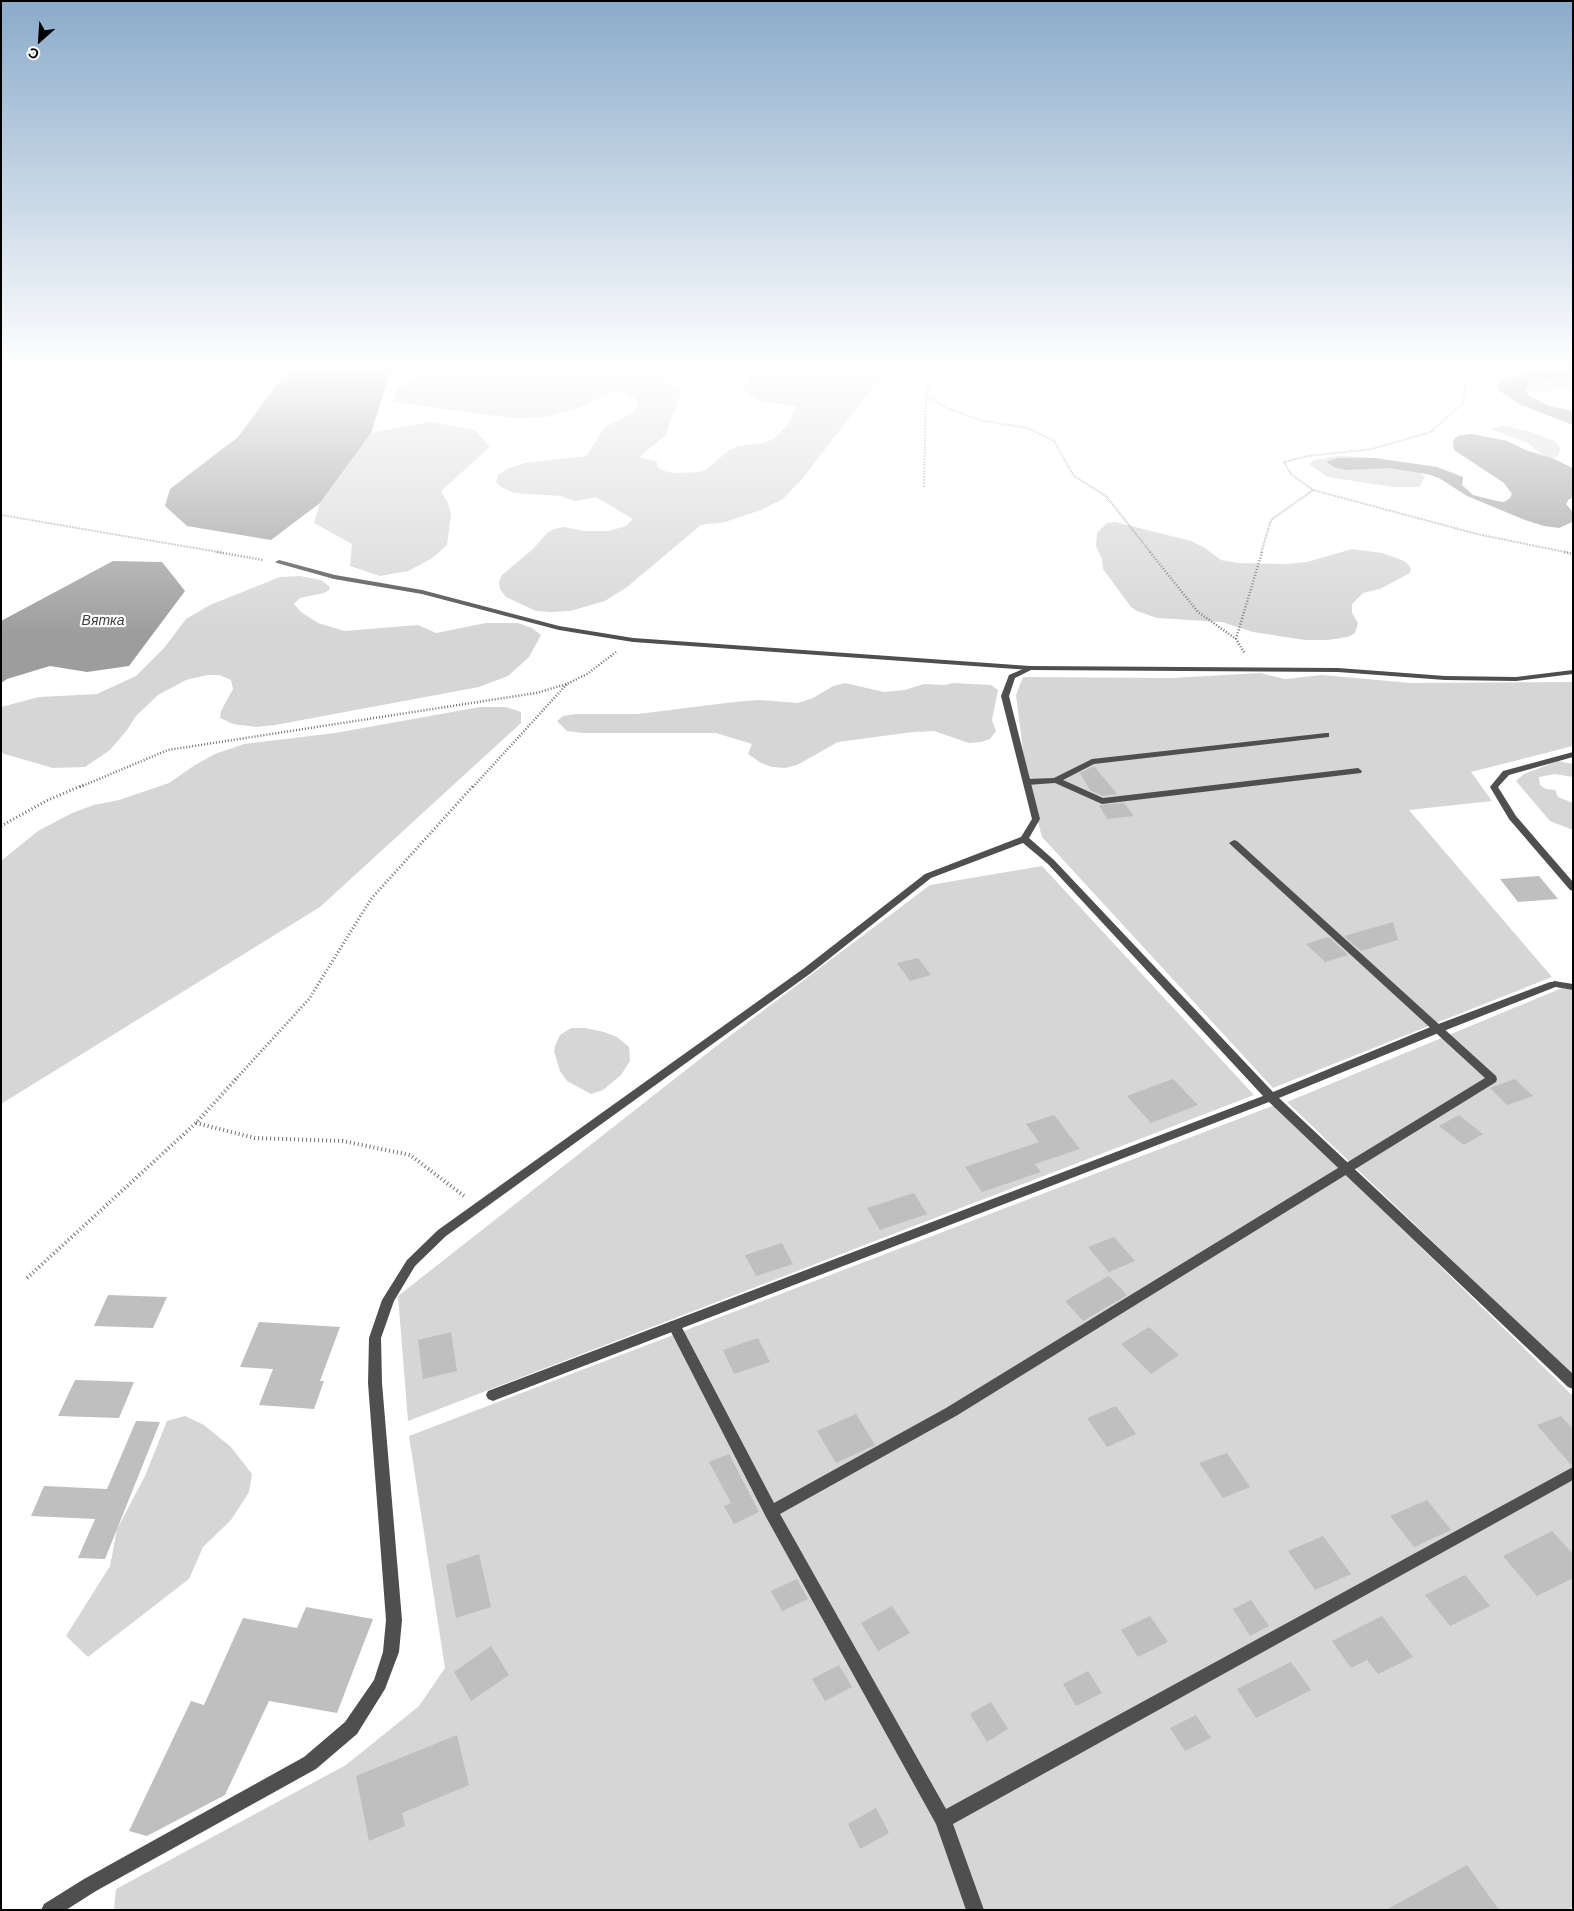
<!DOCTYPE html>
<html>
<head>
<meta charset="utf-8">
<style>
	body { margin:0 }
	#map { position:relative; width:1574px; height:1911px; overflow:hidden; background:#fff; font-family:"Work Sans",sans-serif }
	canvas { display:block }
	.frame { position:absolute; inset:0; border:2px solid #000; pointer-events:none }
	.north { position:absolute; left:15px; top:15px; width:50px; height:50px; -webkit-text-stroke:4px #fff; paint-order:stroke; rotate:206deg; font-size:14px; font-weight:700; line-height:20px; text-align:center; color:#000 }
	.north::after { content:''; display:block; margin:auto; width:18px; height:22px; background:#000; clip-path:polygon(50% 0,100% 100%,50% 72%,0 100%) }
</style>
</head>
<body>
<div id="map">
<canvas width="1574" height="1911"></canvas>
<div class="frame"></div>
<div class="north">С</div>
</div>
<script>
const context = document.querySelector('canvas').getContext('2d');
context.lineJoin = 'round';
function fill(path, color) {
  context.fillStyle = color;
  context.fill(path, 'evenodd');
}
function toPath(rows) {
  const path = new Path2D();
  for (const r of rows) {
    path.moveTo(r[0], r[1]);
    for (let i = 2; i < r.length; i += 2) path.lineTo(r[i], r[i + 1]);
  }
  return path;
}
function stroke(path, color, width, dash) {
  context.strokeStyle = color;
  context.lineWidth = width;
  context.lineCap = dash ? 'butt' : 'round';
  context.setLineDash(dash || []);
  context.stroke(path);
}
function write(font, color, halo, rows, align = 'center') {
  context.font = font + ' "Work Sans",sans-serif';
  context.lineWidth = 4.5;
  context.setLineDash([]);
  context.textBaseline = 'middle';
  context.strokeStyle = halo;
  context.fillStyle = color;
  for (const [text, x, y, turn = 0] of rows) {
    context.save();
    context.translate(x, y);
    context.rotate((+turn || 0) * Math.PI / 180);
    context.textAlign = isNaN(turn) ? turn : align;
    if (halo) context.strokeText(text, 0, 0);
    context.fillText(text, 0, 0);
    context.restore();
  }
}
fill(toPath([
	[442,367,719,367,691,378,657,378,681,389,678,402,671,418,666,435,639,457,657,462,657,467,667,472,677,473,699,472,706,470,729,450,738,446,764,443,773,439,788,425,796,406,761,401,741,389,746,386,754,372,766,367,888,367,803,478,783,499,761,510,725,522,701,525,627,587,605,601,570,611,551,612,536,611,506,597,500,589,499,582,502,575,533,549,547,533,554,529,564,527,584,531,608,531,626,526,633,519,596,497,576,501,560,496,514,493,501,487,496,482,498,475,507,469,525,463,586,456,605,427,634,412,639,401,626,393,614,392,578,408,546,417,512,418,394,402,396,389],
	[1573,378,1573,385,1554,390,1535,393,1526,390,1527,386,1537,381],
	[430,422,475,430,490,447,441,491,448,503,451,514,447,545,431,559,408,571,380,576,350,566,352,544,314,523,320,503,371,433],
	[1503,426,1529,431,1555,441,1560,448,1560,451,1558,456,1552,458,1541,454,1528,443,1490,429],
	[1339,456,1365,457,1406,465,1417,470,1425,477,1419,487,1393,487,1328,477,1309,464,1314,460],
	[1115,522,1191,541,1205,548,1221,560,1238,563,1287,564,1307,562,1352,549,1382,553,1402,560,1408,564,1411,569,1410,573,1380,589,1363,593,1352,604,1352,613,1358,623,1355,633,1348,637,1328,640,1305,640,1253,632,1222,622,1157,618,1137,611,1131,607,1103,569,1102,559,1096,546,1097,533,1107,523],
	[300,576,321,580,330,587,329,590,324,593,300,598,294,604,301,612,318,623,344,631,418,625,436,633,486,623,518,623,532,628,541,635,529,657,508,676,479,687,275,725,256,727,233,724,220,718,221,711,233,689,231,680,219,675,207,675,186,680,158,695,136,716,127,730,110,750,85,767,53,768,1,753,1,707,39,697,97,694,136,676,164,648,186,619,210,605,280,577],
	[1260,673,1285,679,1322,675,1411,683,1573,682,1573,746,1471,772,1492,801,1409,810,1552,977,1273,1088,1042,837,1027,782,1016,695,1023,677,1171,678],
	[845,683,884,692,905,690,924,684,945,685,953,683,991,685,998,690,992,720,996,731,990,739,981,742,969,743,934,731,913,732,838,742,797,765,785,768,772,767,761,763,748,754,752,744,716,733,582,733,567,731,557,721,563,716,576,714,638,714,734,702,760,700,798,703,813,698,833,686],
	[480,707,506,707,521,712,521,723,320,907,1,1104,1,861,38,831,72,813,94,805,119,800,169,783,195,765,215,754,244,744,335,733],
	[1558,761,1573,764,1573,777,1555,774,1539,777,1540,785,1546,789,1555,790,1558,797,1573,803,1573,830,1550,821,1516,781,1524,774],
	[1042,866,1254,1095,408,1421,398,1296,719,1044,930,885],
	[1562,988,1573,990,1573,1376,1287,1102],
	[571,1028,585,1028,604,1032,617,1037,629,1047,630,1061,621,1075,603,1090,591,1094,567,1081,560,1071,554,1051,555,1046,560,1035],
	[1275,1105,1573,1396,1573,1907,1568,1910,114,1910,116,1889,346,1765,419,1706,445,1668,409,1436],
	[185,1416,204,1425,231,1447,252,1474,249,1492,231,1520,203,1547,189,1579,88,1657,66,1636,110,1566,117,1529,145,1476,167,1421]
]), '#d6d6d6');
fill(toPath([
	[292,367,394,367,387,383,371,433,320,503,271,540,187,526,165,506,170,489,238,437,285,374],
	[1573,371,1573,378,1537,381,1527,386,1526,390,1528,395,1549,406,1573,411,1573,425,1521,405,1501,392,1497,386,1503,379,1526,372],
	[1472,434,1507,441,1528,451,1552,458,1573,468,1573,498,1569,499,1566,504,1573,512,1572,522,1559,528,1544,526,1525,520,1467,496,1439,478,1427,474,1389,468,1346,470,1334,467,1326,462,1338,458,1375,458,1437,467,1463,477,1462,485,1473,495,1497,501,1504,502,1510,498,1512,494,1504,483,1454,450,1453,442,1455,438,1461,435],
	[113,561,162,562,185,591,129,666,87,672,50,666,7,679,1,683,1,621]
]), '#9d9d9d');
fill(toPath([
	[1094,766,1117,794,1103,796,1090,790,1080,773],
	[1124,803,1134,816,1107,819,1099,805],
	[1539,876,1558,899,1518,902,1500,879],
	[1393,922,1398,940,1361,951,1344,936],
	[1328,937,1331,939,1348,955,1325,962,1306,944],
	[918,958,931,975,910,981,897,963],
	[1173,1079,1198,1105,1151,1123,1127,1096],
	[1515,1079,1533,1096,1507,1105,1490,1088],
	[1054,1115,1080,1149,1035,1164,1041,1172,982,1192,965,1167,1039,1142,1026,1124],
	[1459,1115,1483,1134,1464,1145,1439,1126],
	[914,1193,927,1214,880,1230,867,1208],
	[1114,1237,1135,1261,1109,1272,1088,1247],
	[782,1243,793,1264,756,1276,745,1255],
	[1109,1276,1127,1295,1083,1321,1065,1301],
	[108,1295,167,1297,153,1328,94,1326],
	[259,1322,340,1327,320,1381,324,1381,314,1409,259,1405,273,1369,240,1367],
	[1149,1327,1179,1355,1151,1374,1121,1344],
	[451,1332,457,1371,423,1379,418,1340],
	[758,1338,770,1362,734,1374,723,1350],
	[75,1380,134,1382,119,1418,58,1416],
	[1116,1406,1136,1434,1107,1447,1087,1418],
	[856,1414,875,1445,836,1463,817,1431],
	[1561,1416,1573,1429,1572,1466,1537,1425],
	[136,1421,160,1422,105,1559,78,1558,95,1519,31,1516,44,1486,107,1489],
	[1227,1453,1250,1487,1223,1498,1199,1463],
	[729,1454,759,1512,734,1524,724,1506,731,1503,709,1462],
	[1427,1500,1451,1530,1414,1547,1390,1516],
	[1552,1531,1573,1554,1573,1578,1537,1596,1503,1556],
	[1323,1536,1351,1574,1315,1590,1288,1551],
	[479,1554,491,1607,456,1618,446,1565],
	[1465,1575,1490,1606,1450,1626,1425,1595],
	[797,1579,808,1599,782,1611,771,1591],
	[1251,1600,1269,1626,1250,1636,1233,1609],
	[892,1606,910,1633,878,1651,861,1623],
	[306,1607,373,1619,337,1713,269,1701,225,1795,147,1836,129,1831,191,1701,204,1705,243,1618,297,1628],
	[1150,1616,1168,1642,1138,1657,1121,1630],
	[1382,1616,1413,1657,1378,1674,1367,1660,1351,1668,1332,1641],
	[491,1646,509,1675,471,1701,454,1672],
	[1291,1662,1311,1690,1256,1718,1237,1689],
	[839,1665,852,1687,825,1701,812,1679],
	[1088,1671,1102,1693,1076,1706,1063,1684],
	[991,1702,1008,1729,987,1742,970,1714],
	[1196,1715,1211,1738,1185,1751,1170,1728],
	[457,1735,469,1785,402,1813,405,1826,369,1841,356,1776],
	[876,1808,889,1833,860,1849,848,1824],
	[1467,1865,1499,1910,1386,1910]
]), '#bfbfbf');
stroke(toPath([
	[929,367,935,368],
	[1462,367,1467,379,1463,403,1431,432,1372,449,1308,456,1284,462,1291,474,1313,490,1477,534,1570,553],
	[1467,379,1516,367],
	[926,395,946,408,984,421,1028,428,1054,441,1074,476,1106,496,1151,553],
	[924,487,926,395,935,367],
	[1,515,224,553],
	[1261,553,1271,520,1313,490]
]), '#717171', 2, [0.5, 1]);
stroke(toPath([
	[217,552,263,560],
	[1150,552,1198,612,1236,639,1245,654],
	[1564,552,1573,554],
	[1236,639,1262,552],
	[80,787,168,750,536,693,567,684,587,674,616,652],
	[473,787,567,684]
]), '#717171', 2.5, [1, 2]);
stroke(toPath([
	[1,826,46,801,83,785],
	[235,1080,309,999,371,899,474,785]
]), '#717171', 3, [1, 2.5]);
stroke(toPath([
	[196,1123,255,1138,343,1141,410,1155,464,1196],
	[27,1278,196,1123,236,1079]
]), '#717171', 4, [1, 3]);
fill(toPath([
	[279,560,335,575,422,590,559,626,633,638,1030,666,1034,668,1030,670,633,642,559,630,422,594,334,579,277,563,275,562,279,560],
	[1326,733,1329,733,1329,737,1094,764,1063,780,1103,798,1358,768,1362,771,1361,773,1102,804,1055,783,1027,785,1023,782,1027,779,1054,778,1092,759,1326,733],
	[1573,752,1573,757,1509,775,1498,787,1516,816,1573,882,1573,891,1570,890,1509,819,1490,787,1503,771,1573,752],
	[1234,840,1237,841,1496,1076,1497,1079,1496,1082,956,1416,780,1514,946,1809,1573,1467,1573,1480,953,1824,984,1910,966,1910,936,1824,766,1517,668,1326,669,1322,674,1321,679,1322,774,1503,946,1408,1485,1078,1231,845,1229,843,1234,840],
	[1554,981,1573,984,1573,990,1550,986,1549,984,1554,981]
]), '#4f4f4f');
fill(toPath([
	[1030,666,1338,668,1445,676,1516,677,1573,670,1573,674,1516,681,1445,680,1338,672,1031,670,1015,678,1009,696,1040,819,1029,838,1054,860,1273,1092,1433,1026,1550,982,1558,982,1559,984,1558,986,1441,1032,1279,1098,1573,1374,1573,1389,1568,1387,1269,1102,498,1399,493,1401,488,1399,486,1395,488,1391,1263,1096,1048,864,1023,843,931,878,811,973,446,1236,415,1266,394,1301,381,1338,382,1383,402,1620,399,1652,385,1689,357,1734,316,1769,96,1891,66,1910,41,1910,44,1904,84,1879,304,1757,345,1722,374,1680,383,1652,386,1620,368,1383,369,1338,382,1300,407,1260,438,1230,803,969,925,874,1021,837,1032,819,1001,696,1009,675,1030,666]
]), '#4f4f4f');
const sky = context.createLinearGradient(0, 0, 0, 634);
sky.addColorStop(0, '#8aabca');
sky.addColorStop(0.58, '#fff');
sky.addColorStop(1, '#ffffff00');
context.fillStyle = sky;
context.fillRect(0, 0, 1574, 634);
write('italic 14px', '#3e3e3e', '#fff', [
	["Вятка",103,621]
]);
</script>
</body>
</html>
